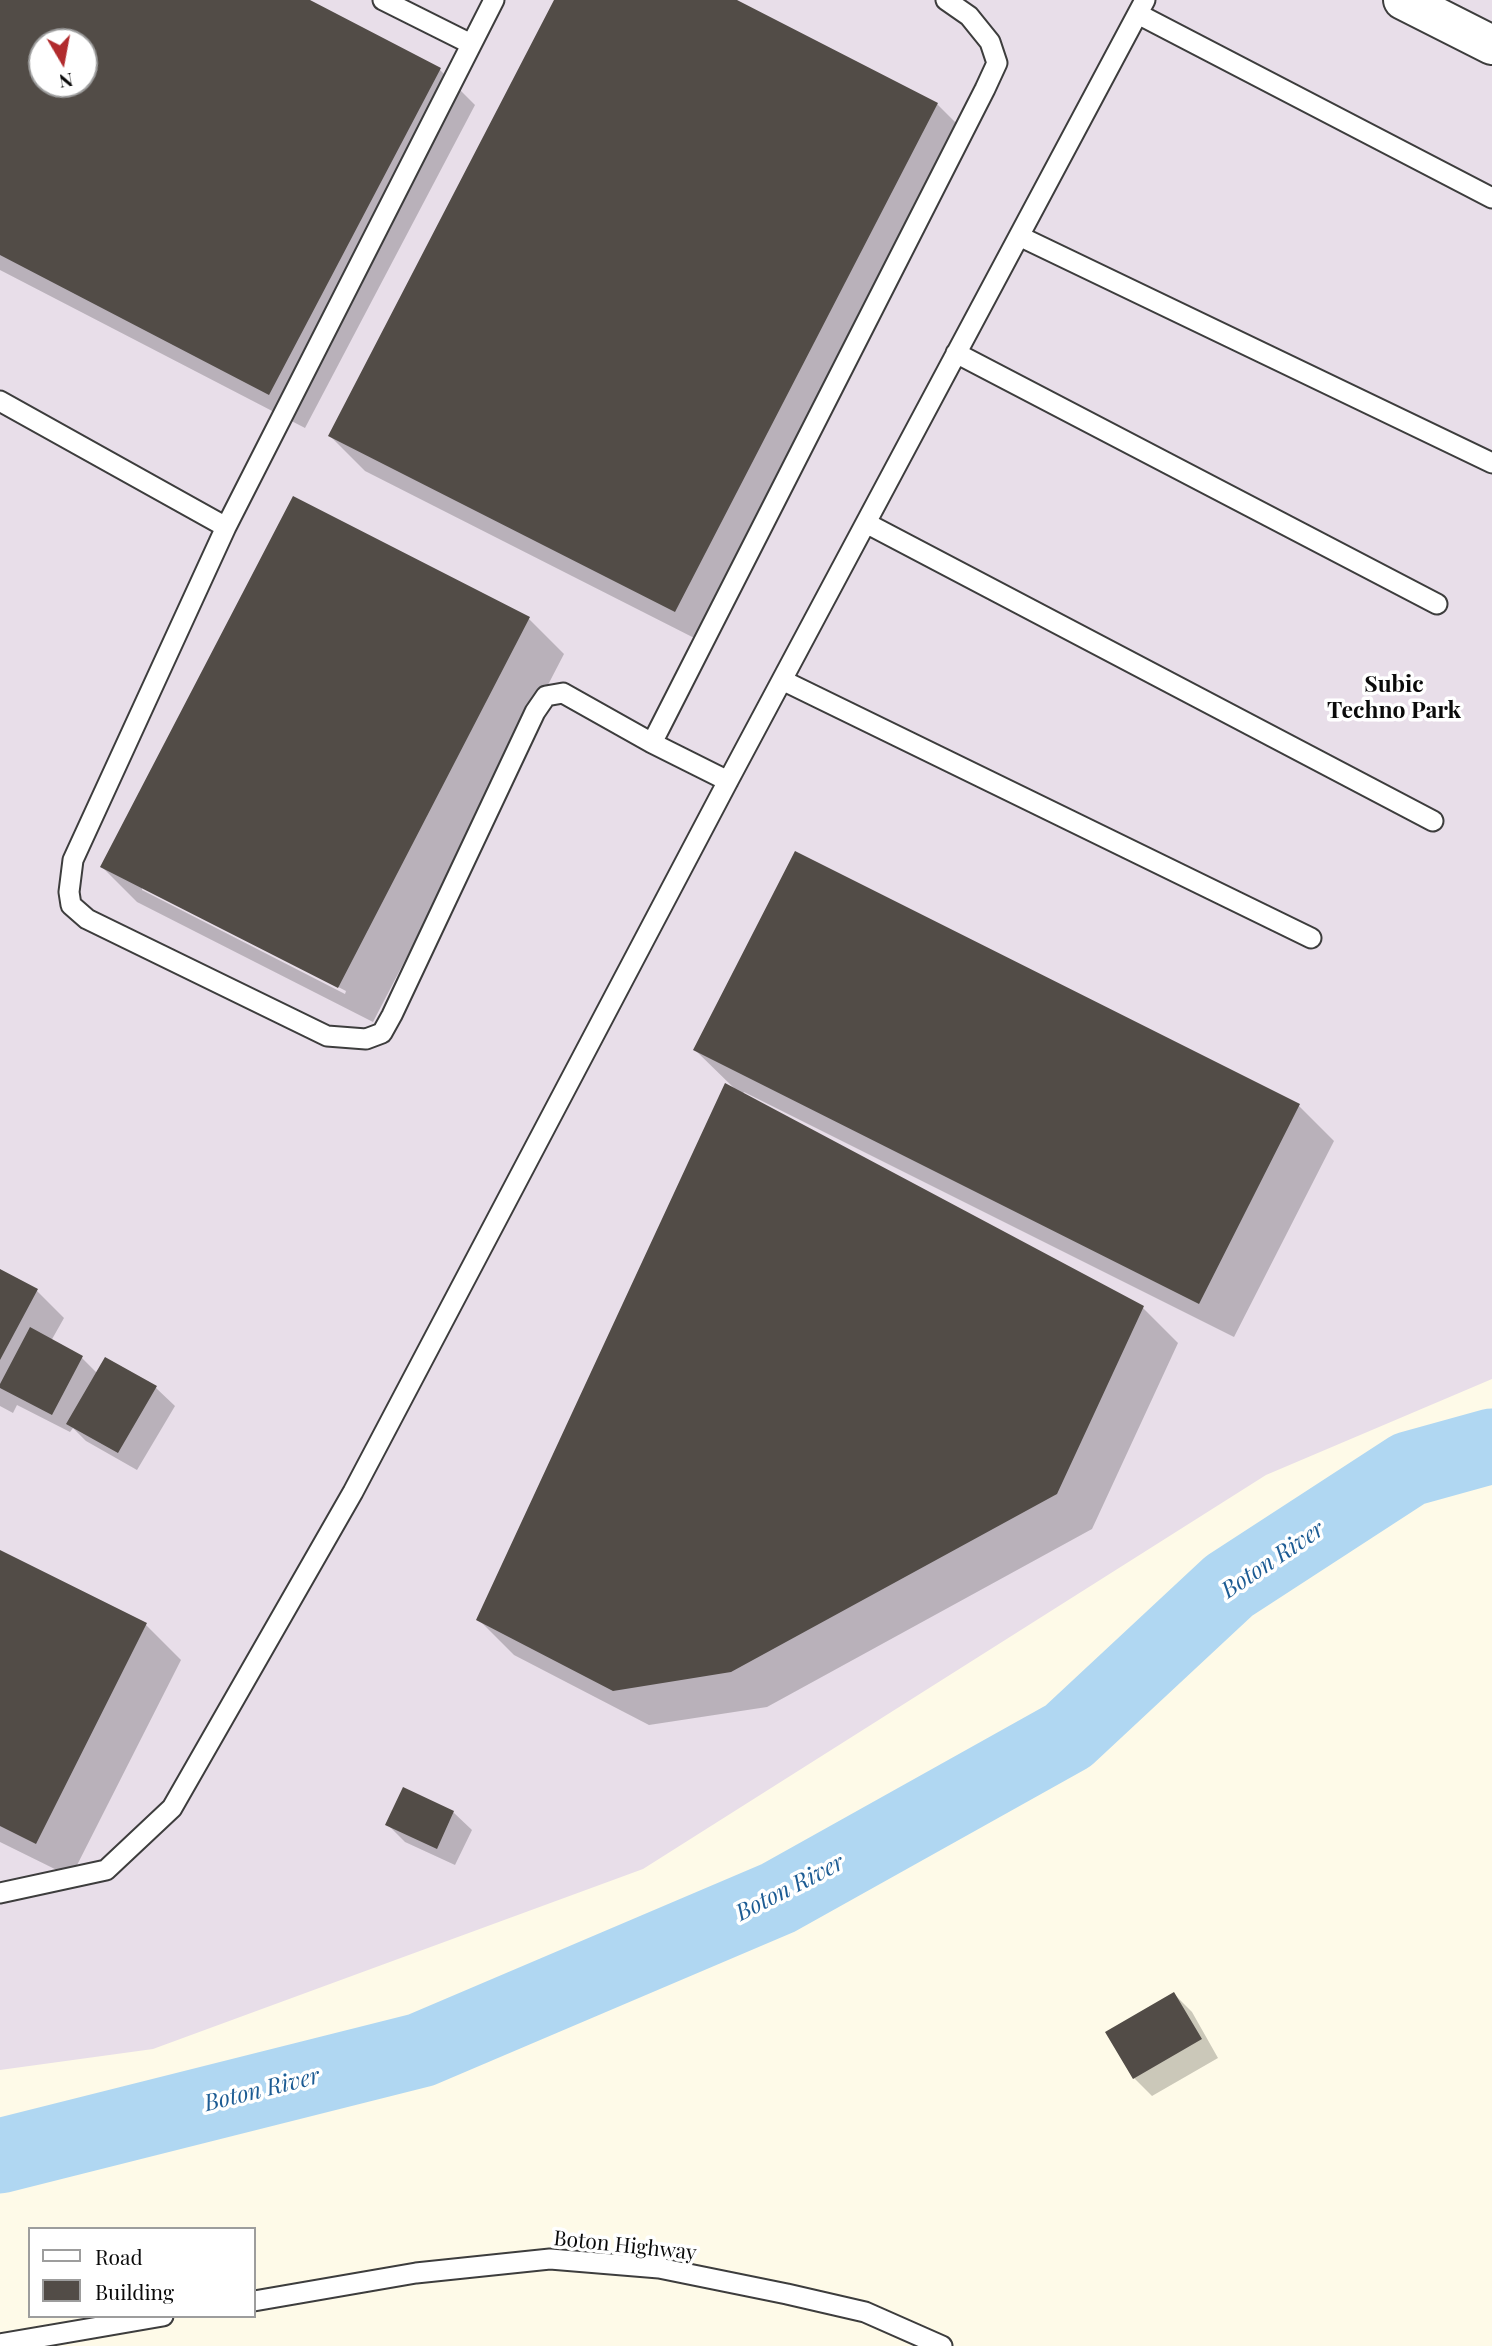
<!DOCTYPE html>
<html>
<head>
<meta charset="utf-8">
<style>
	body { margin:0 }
	#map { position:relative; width:1492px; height:2346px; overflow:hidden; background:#fefae8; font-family:"Playfair Display",serif }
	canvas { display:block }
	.legend { position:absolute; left:28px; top:2227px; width:228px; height:91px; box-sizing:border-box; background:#fff; border:2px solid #9d9d9d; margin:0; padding:9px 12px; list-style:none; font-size:21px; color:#0a0a0a }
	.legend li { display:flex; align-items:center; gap:14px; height:35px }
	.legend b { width:35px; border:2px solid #9d9d9d }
	.north { position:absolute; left:28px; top:28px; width:70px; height:70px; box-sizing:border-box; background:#fff; border:2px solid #9d9d9d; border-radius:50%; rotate:170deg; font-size:19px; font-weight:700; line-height:28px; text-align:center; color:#0a0a0a }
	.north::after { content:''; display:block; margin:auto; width:24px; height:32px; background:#b12b2d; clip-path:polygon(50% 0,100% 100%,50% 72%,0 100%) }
</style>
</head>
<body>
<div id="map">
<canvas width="1492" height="2346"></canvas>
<ul class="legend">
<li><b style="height:9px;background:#fff"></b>Road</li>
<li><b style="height:19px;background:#524c47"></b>Building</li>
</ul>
<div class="north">N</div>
</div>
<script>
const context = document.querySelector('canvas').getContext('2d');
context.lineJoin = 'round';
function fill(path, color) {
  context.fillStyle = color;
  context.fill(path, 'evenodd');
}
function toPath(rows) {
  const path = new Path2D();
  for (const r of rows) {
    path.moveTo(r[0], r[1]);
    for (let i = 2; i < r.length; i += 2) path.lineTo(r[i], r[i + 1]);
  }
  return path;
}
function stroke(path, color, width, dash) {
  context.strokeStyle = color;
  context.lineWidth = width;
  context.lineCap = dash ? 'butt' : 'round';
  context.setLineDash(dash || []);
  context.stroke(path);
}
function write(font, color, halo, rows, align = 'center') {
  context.font = font + ' "Playfair Display",serif';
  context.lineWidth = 7;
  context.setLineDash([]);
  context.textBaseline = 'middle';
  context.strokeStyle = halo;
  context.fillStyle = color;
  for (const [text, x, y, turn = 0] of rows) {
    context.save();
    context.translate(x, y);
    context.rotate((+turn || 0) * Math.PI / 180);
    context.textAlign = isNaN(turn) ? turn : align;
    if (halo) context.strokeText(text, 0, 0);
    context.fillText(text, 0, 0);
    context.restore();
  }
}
fill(toPath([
	[0,0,1492,0,1492,1379,1266,1475,643,1869,153,2049,0,2070],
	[42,42,84,42,84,84,42,84]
]), '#e8dee9');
fill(toPath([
	[0,0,306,0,440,70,475,105,305,428,0,270],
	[42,42,84,42,84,84,42,84],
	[556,0,733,0,937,104,972,139,710,646,365,471,330,436],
	[529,619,564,654,373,1022,137,902,102,867],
	[142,886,346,991,345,994,142,890],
	[695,1050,1299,1106,1334,1141,1234,1337,744,1092,742,1095,1143,1308,1178,1343,1092,1529,767,1707,649,1725,514,1655,479,1620,735,1089],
	[0,1271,37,1291,64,1318,51,1341,82,1358,97,1373,105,1359,156,1388,175,1406,137,1470,86,1441,73,1428,70,1432,17,1405,13,1413,0,1406],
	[0,1552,146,1625,181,1660,71,1877,0,1842],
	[453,1812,472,1830,455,1865,405,1842,387,1824],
	[1174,1994,1192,2012,1218,2058,1152,2096,1134,2078]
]), '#0003');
stroke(toPath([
	[0,2156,421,2050,778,1898,1068,1736,1229,1586,1409,1469,1492,1446]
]), '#b0d7f2', 75);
fill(toPath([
	[0,0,310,0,441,68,269,395,0,255],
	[42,42,84,42,84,84,42,84],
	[554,0,737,0,938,103,675,612,328,436],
	[293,496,530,617,338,988,100,867],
	[795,851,1300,1104,1199,1304,693,1050],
	[725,1083,1144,1306,1057,1494,731,1672,613,1691,476,1620],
	[0,1269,38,1289,0,1360],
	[30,1327,83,1356,52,1415,0,1388,0,1384],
	[105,1357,157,1386,118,1453,66,1424],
	[0,1550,147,1623,36,1844,0,1826],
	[403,1787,454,1811,437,1849,385,1825],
	[1174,1992,1202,2039,1133,2079,1105,2032]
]), '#524c47');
const service = toPath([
	[383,0,471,44],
	[494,0,226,527,73,860,69,892,71,905,87,919,327,1036,366,1039,382,1033,392,1015,535,712,546,696,563,693,652,743,985,89,997,63,990,42,969,16,946,0],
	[1138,14,1492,198],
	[1019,236,1492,463],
	[956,353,1437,604],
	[0,401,226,527],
	[866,523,1433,821],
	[782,680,1311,938],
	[652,743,728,781],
	[0,1893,106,1870,172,1808,353,1492,728,781,1145,0],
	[254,2301,416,2273,550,2259,659,2268,787,2294,865,2312,942,2346],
	[0,2344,163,2316]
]);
const tertiary = toPath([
	[1403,0,1492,45]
]);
stroke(service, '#3d3d3d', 23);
stroke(tertiary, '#3d3d3d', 42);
stroke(service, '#fff', 19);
stroke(tertiary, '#fff', 38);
write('21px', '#0a0a0a', '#fff', [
	["Boton Highway",625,2246,6]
]);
write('bold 23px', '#0a0a0a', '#fff', [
	["Subic",1394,685],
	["Techno Park",1394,711]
]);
write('italic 23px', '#1c5b93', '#fff', [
	["Boton River",1273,1560,-34],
	["Boton River",790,1888,-27],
	["Boton River",262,2090,-14]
]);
</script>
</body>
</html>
